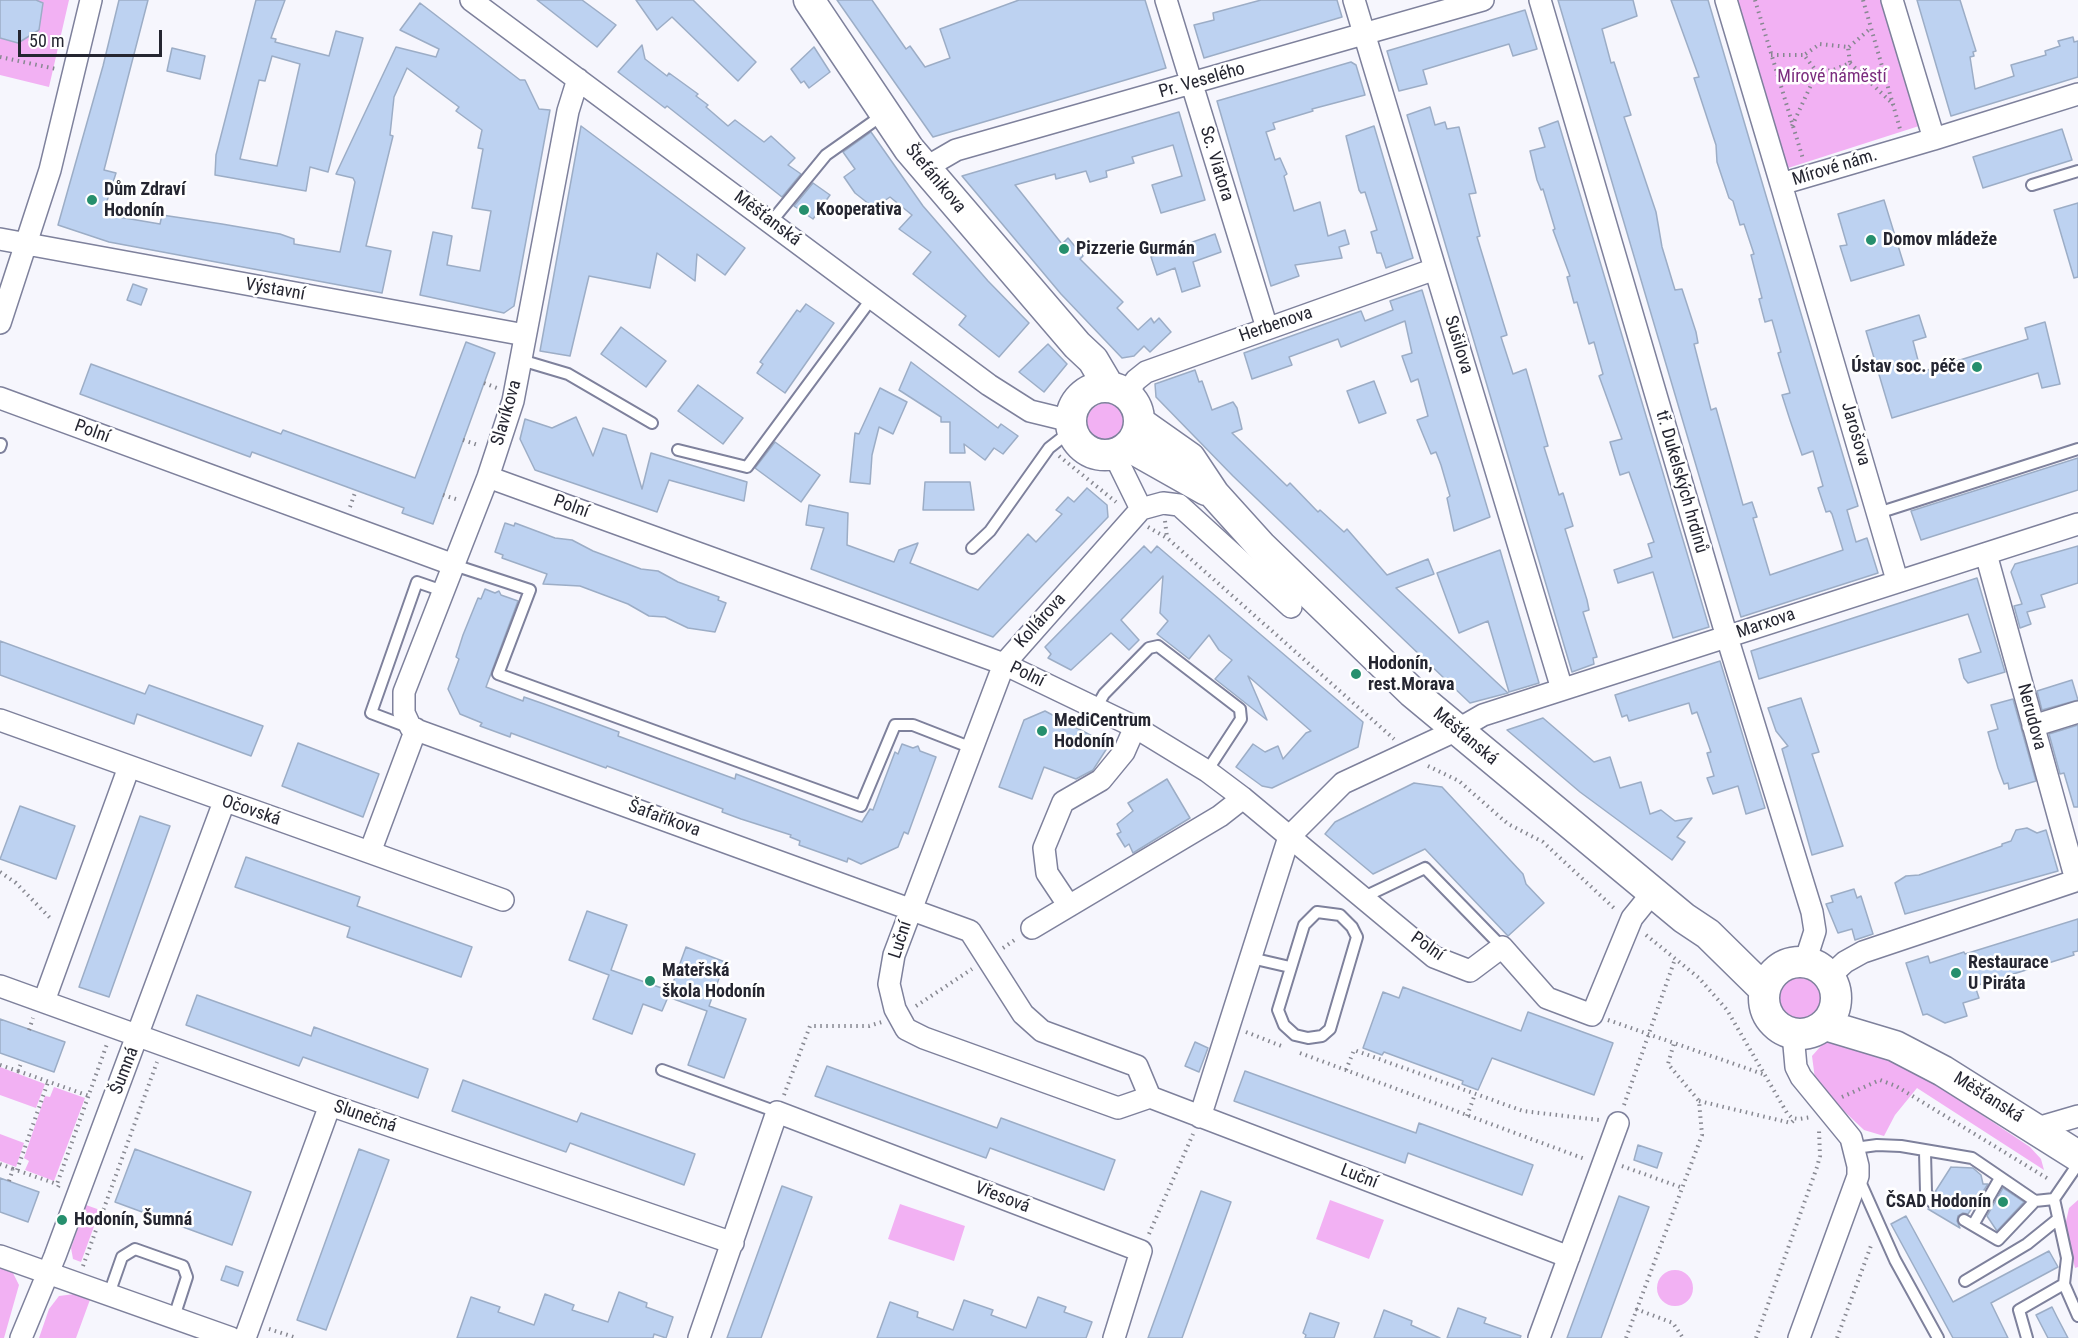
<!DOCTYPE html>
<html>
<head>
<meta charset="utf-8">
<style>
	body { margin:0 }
	#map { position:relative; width:2078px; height:1338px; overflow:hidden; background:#f6f6fd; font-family:"Roboto Condensed",sans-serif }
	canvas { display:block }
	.scale { position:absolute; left:18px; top:30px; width:144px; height:27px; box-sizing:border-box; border:3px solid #252631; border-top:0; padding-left:8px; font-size:18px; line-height:21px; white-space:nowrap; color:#252631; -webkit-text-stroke:4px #fff; paint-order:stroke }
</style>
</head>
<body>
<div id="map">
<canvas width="2078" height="1338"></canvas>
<div class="scale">50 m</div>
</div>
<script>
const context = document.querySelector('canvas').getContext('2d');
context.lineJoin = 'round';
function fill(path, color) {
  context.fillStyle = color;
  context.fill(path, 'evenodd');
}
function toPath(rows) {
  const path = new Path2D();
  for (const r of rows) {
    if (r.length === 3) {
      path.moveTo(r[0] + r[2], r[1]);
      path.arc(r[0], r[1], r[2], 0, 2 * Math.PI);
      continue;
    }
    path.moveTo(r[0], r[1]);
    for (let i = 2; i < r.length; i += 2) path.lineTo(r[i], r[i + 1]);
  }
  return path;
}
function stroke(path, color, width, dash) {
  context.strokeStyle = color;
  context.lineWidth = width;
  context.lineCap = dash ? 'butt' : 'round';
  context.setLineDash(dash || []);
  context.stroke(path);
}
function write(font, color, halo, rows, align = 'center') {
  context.font = font + ' "Roboto Condensed",sans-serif';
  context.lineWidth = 5;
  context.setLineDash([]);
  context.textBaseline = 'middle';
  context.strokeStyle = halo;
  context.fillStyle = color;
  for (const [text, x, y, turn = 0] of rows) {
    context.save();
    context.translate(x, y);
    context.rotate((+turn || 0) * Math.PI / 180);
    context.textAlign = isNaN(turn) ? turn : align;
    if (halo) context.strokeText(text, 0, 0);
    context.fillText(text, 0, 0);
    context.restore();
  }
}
fill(toPath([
	[0,0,69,0,49,87,0,75],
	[1735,0,1883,0,1919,126,1785,169],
	[1106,422,19],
	[1800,999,25],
	[1828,1038,1900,1060,2030,1147,2041,1159,2044,1170,1917,1088,1895,1115,1884,1136,1864,1130,1830,1098,1815,1079,1812,1056],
	[0,1067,45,1084,36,1108,0,1095],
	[54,1087,85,1098,54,1181,25,1170,29,1161,24,1158,45,1096,50,1097],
	[0,1134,24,1143,16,1167,0,1161],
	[1330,1200,1384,1220,1369,1259,1316,1239],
	[2078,1200,2078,1267,2075,1268,2065,1226,2069,1208],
	[900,1204,965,1226,954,1261,888,1239],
	[86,1205,100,1210,81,1262,73,1259,71,1248],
	[0,1263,12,1271,19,1285,4,1338,0,1338],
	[1675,1288,18],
	[82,1293,91,1297,76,1338,39,1338,49,1309,59,1296]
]), '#f2b1f3');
const building = toPath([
	[0,0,36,0,43,3,39,30,18,43,0,38,0,0],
	[119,0,148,0,104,170,116,173,106,204,121,209,119,217,160,224,162,215,222,224,280,234,294,239,294,244,340,252,355,182,353,178,336,174,396,47,436,57,439,49,400,30,420,3,520,80,525,80,539,109,550,110,514,306,504,313,420,295,433,232,452,236,447,265,480,271,491,211,472,208,483,149,478,148,482,130,456,111,459,107,407,68,394,97,390,135,393,136,366,246,391,251,382,293,109,242,58,225,103,66,119,0],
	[256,0,285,0,271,38,276,39,275,42,329,56,336,31,363,38,328,172,310,167,306,191,215,175,216,155,256,0],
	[272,56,300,64,277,166,240,159,259,80,265,81,272,56],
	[537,0,582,0,616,25,597,47,537,0],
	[636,0,693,0,756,62,738,81,672,17,657,30,636,0],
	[837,0,872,0,906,49,910,46,925,67,950,58,940,29,1019,0,1145,0,1166,68,933,137,837,0],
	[1261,0,1337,0,1342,17,1204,58,1194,25,1214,20,1213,13,1261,0],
	[1558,0,1633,0,1637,16,1602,29,1611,63,1614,62,1631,115,1624,117,1656,212,1662,247,1675,290,1682,289,1696,332,1698,343,1694,344,1711,410,1716,408,1743,505,1752,502,1757,517,1753,518,1770,575,1843,550,1832,514,1830,511,1826,512,1818,488,1823,486,1813,451,1802,455,1790,420,1782,395,1790,393,1778,353,1781,352,1772,320,1765,322,1759,299,1762,298,1751,255,1754,254,1744,224,1740,225,1733,201,1729,198,1717,162,1716,145,1694,78,1699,77,1671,0,1708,0,1858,506,1847,510,1856,542,1867,538,1878,573,1741,617,1558,0],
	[1917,0,1960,0,1976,51,1973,52,1974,56,1970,57,1975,89,2014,76,2011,65,2046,55,2045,51,2060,46,2058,41,2073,37,2074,42,2078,41,2078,77,1951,116,1917,0],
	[1525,10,1537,49,1513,56,1509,44,1423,70,1427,84,1399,91,1387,51,1525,10],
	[642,45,645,59,667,76,669,73,698,94,696,96,708,105,706,107,728,126,735,120,764,142,771,136,795,158,788,165,801,174,782,197,667,106,665,108,618,72,642,45],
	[814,47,830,72,809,88,804,81,801,83,791,69,814,47],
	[172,48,205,56,200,79,167,71,172,48],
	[1351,62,1356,65,1365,95,1312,109,1313,111,1273,123,1275,129,1266,132,1275,160,1280,158,1287,174,1284,176,1294,211,1320,202,1328,236,1345,230,1349,244,1339,247,1342,258,1295,265,1299,276,1271,286,1217,101,1351,62],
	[1430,107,1435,125,1445,122,1447,129,1459,127,1476,193,1469,194,1480,236,1477,237,1507,335,1501,337,1513,374,1526,369,1548,446,1544,447,1559,495,1563,493,1573,526,1565,529,1587,600,1589,610,1583,612,1597,657,1593,658,1594,664,1572,672,1407,115,1430,107],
	[1179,112,1205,200,1161,213,1152,185,1182,176,1173,145,1132,157,1134,163,1106,171,1107,177,1090,182,1086,171,1056,179,1055,174,1015,185,1062,244,1068,238,1083,256,1080,259,1123,302,1117,308,1138,330,1151,318,1154,323,1159,318,1171,332,1150,352,1144,346,1134,356,1122,358,1061,294,962,176,1179,112],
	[1558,121,1709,627,1673,638,1653,572,1618,583,1614,570,1652,557,1648,544,1654,542,1629,472,1620,475,1610,442,1622,439,1599,376,1603,374,1594,342,1589,344,1577,302,1574,303,1567,277,1570,276,1553,230,1555,229,1543,189,1541,190,1537,180,1530,151,1545,147,1539,128,1558,121],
	[581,126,745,248,725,275,697,254,695,281,657,253,650,288,589,276,570,356,540,351,581,126],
	[1374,126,1413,258,1386,268,1381,253,1377,253,1371,232,1377,230,1365,192,1361,193,1359,190,1346,136,1374,126],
	[2062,129,2072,160,1983,188,1973,157,2062,129],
	[871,132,923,206,988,281,1029,323,999,357,959,325,966,316,913,274,931,252,899,229,912,215,890,197,874,208,855,193,844,177,855,169,843,152,871,132],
	[813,183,830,195,813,219,794,206,813,183],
	[1884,200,1904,265,1851,281,1840,246,1847,245,1838,214,1884,200],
	[2078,203,2078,277,2074,278,2054,210,2078,203],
	[1215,234,1221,252,1193,262,1200,286,1182,292,1175,268,1157,275,1151,257,1215,234],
	[133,284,147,289,141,305,127,300,133,284],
	[1422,290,1490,517,1454,531,1447,498,1450,496,1441,465,1436,452,1431,454,1417,420,1428,416,1418,379,1411,382,1402,356,1412,353,1405,321,1341,347,1338,339,1289,357,1292,365,1252,379,1244,353,1361,311,1365,321,1393,310,1390,301,1422,290],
	[806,304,834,323,785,393,757,373,763,364,760,362,797,310,800,312,806,304],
	[1919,315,1926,337,1913,341,1921,372,2028,339,2025,328,2045,322,2060,384,2042,388,2038,373,1892,418,1866,331,1919,315],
	[621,327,666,361,646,387,601,354,621,327],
	[466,342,495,353,433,524,402,513,404,508,252,452,250,457,80,394,91,364,281,434,283,430,415,478,466,342],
	[1048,344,1067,364,1044,392,1019,372,1048,344],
	[911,362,998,428,1001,424,1018,436,1003,454,994,448,985,460,964,444,965,453,950,453,950,422,941,422,941,417,899,390,911,362],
	[1195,370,1199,382,1202,381,1212,410,1233,402,1237,408,1242,429,1232,433,1287,486,1290,483,1318,512,1320,510,1344,532,1347,529,1387,575,1428,559,1434,574,1396,588,1508,693,1470,703,1233,476,1156,397,1155,384,1195,370],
	[1374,381,1386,413,1359,423,1347,391,1374,381],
	[698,385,743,418,723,444,678,411,698,385],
	[880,388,907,402,893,434,879,427,872,455,870,484,850,482,855,433,859,434,880,388],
	[576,417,593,456,603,428,626,435,642,489,651,453,747,482,744,501,669,480,657,512,535,470,520,439,525,419,552,428,576,417],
	[775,442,820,475,801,502,755,468,775,442],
	[2078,458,2078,490,1921,540,1911,511,2078,458],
	[925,482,970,482,974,510,923,510,925,482],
	[1087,488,1107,505,1108,517,993,637,811,569,824,528,806,525,809,505,848,513,847,545,894,562,899,550,918,543,910,563,978,590,1028,534,1036,542,1062,514,1056,510,1068,497,1074,502,1087,488],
	[505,523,514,526,515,523,555,538,572,540,593,551,641,569,658,571,678,582,719,597,718,600,726,603,715,632,688,628,665,617,649,616,628,604,580,586,543,584,547,574,502,558,503,555,495,552,505,523],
	[1144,546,1151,553,1157,546,1363,722,1358,747,1272,788,1262,786,1236,767,1253,744,1265,752,1278,746,1283,759,1306,733,1311,731,1248,676,1267,720,1215,679,1232,660,1219,650,1209,635,1189,659,1157,634,1168,621,1160,613,1163,576,1121,620,1139,640,1129,650,1111,633,1071,670,1048,658,1051,654,1045,647,1144,546],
	[2078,546,2078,583,2041,595,2045,607,2027,612,2031,624,2020,628,2014,606,2022,604,2011,572,2015,564,2078,546],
	[1500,550,1539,683,1509,692,1488,621,1459,633,1437,573,1500,550],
	[1977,578,2005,672,1968,683,1964,678,1959,659,1981,652,1968,614,1759,679,1751,651,1977,578],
	[485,589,495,593,499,591,501,595,518,601,486,687,523,701,524,697,544,704,619,732,618,736,735,779,736,774,862,822,870,809,873,810,895,752,898,754,902,744,913,748,918,746,920,751,936,757,908,834,904,832,898,847,861,864,848,858,847,862,799,845,800,841,790,837,791,835,741,819,722,812,723,809,607,766,606,768,511,733,510,737,480,726,482,723,460,714,448,689,459,659,456,657,463,635,478,598,481,599,485,589],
	[0,641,145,694,149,685,263,726,251,756,137,714,134,724,0,675,0,641],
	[1720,661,1765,808,1746,814,1738,786,1713,794,1707,778,1714,776,1707,753,1711,752,1697,712,1692,714,1689,703,1629,721,1627,715,1622,717,1615,695,1720,661],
	[2072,680,2078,700,2042,710,2037,691,2072,680],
	[1801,698,1819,752,1812,754,1843,846,1812,855,1782,749,1788,746,1776,731,1768,708,1801,698],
	[2013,699,2036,781,2009,789,2008,783,2004,784,1998,768,1988,732,1998,729,1991,705,2013,699],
	[1045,711,1109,745,1093,770,1076,779,1044,767,1032,799,999,787,1024,720,1045,711],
	[1543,718,1594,762,1610,757,1620,788,1641,782,1650,814,1661,810,1675,821,1692,818,1677,837,1685,842,1672,860,1580,792,1507,730,1543,718],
	[2078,725,2078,807,2074,807,2064,773,2060,774,2049,734,2078,725],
	[298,743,379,774,363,817,282,786,298,743],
	[1167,779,1190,818,1133,853,1129,844,1125,847,1117,834,1121,832,1117,824,1133,811,1128,803,1167,779],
	[1414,783,1442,787,1523,874,1526,884,1544,903,1508,936,1425,849,1373,874,1325,834,1335,822,1414,783],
	[20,806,75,826,56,879,0,859,20,806],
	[140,816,170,826,109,997,79,987,140,816],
	[2027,828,2037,833,2046,830,2058,871,1905,914,1895,883,1906,876,1919,875,2002,846,2002,844,2011,841,2016,830,2027,828],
	[246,857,360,897,357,906,472,947,461,977,347,937,350,927,235,887,246,857],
	[1854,889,1857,898,1861,896,1873,934,1855,940,1852,929,1838,933,1826,904,1833,902,1831,896,1854,889],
	[587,911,627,925,611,970,670,991,686,947,725,962,709,1006,746,1019,724,1078,688,1065,707,1011,668,997,662,1011,643,1004,632,1034,593,1019,609,975,569,960,587,911],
	[2078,919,2078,951,2073,952,2074,955,1975,986,1979,998,1963,1003,1967,1016,1945,1023,1927,1014,1923,1015,1906,963,1928,956,1930,963,1964,952,1965,954,2078,919],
	[1403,987,1521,1031,1528,1012,1613,1043,1594,1095,1492,1058,1478,1090,1462,1084,1463,1081,1384,1052,1382,1055,1363,1048,1383,992,1399,998,1403,987],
	[197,995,311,1036,314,1027,428,1069,418,1098,303,1057,299,1066,186,1025,197,995],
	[0,1019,65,1042,54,1072,0,1053,0,1019],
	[1195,1042,1208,1048,1199,1072,1185,1066,1195,1042],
	[827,1066,997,1128,1001,1118,1115,1160,1104,1190,990,1148,986,1158,815,1096,827,1066],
	[1245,1071,1416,1133,1419,1123,1533,1165,1522,1195,1408,1153,1405,1163,1234,1101,1245,1071],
	[463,1080,577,1122,581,1113,695,1154,684,1185,570,1143,566,1152,452,1111,463,1080],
	[1638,1145,1662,1153,1657,1168,1634,1160,1638,1145],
	[135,1149,251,1192,232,1245,115,1202,135,1149],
	[359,1149,389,1160,326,1330,297,1320,359,1149],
	[1951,1167,1973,1168,1981,1175,1983,1184,1988,1184,1968,1214,1963,1213,1958,1216,1957,1221,1960,1228,1928,1209,1935,1209,1939,1205,1935,1192,1951,1167],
	[0,1178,39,1192,28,1222,0,1212,0,1178],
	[782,1186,812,1197,761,1338,727,1338,782,1186],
	[2003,1188,2024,1202,1997,1231,1987,1216,2003,1188],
	[1201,1191,1231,1202,1182,1338,1148,1338,1201,1191],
	[1619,1196,1649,1207,1601,1338,1567,1338,1619,1196],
	[1906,1216,1953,1302,2049,1251,2058,1267,1991,1303,2008,1338,1953,1338,1891,1224,1906,1216],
	[226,1266,243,1272,238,1286,221,1280,226,1266],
	[619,1292,647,1303,646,1307,673,1317,666,1338,654,1334,653,1338,457,1338,471,1297,500,1307,498,1312,534,1325,545,1294,574,1305,572,1310,608,1322,619,1292],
	[1038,1297,1066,1307,1064,1312,1092,1322,1086,1338,877,1338,890,1302,918,1312,917,1317,953,1330,964,1300,993,1310,991,1315,1026,1328,1038,1297],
	[2052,1307,2057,1317,2068,1338,2048,1338,2036,1315,2052,1307],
	[1458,1308,1486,1318,1484,1323,1521,1336,1520,1338,1447,1338,1458,1308],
	[1384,1310,1412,1321,1411,1325,1440,1338,1374,1338,1384,1310],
	[1310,1313,1339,1323,1334,1338,1305,1338,1306,1335,1303,1333,1310,1313]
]);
fill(building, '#bdd2f1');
stroke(building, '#9cadc6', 1.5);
const service = toPath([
	[2032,185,2078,171],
	[771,222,826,155,884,114],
	[521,360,568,374,652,423],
	[0,447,1,444],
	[678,450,747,467,872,298],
	[1878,513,2078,449],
	[972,548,990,531,1049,448,1072,430],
	[454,565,530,590,498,674,861,806,895,725,913,725,972,748],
	[1096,708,1104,694,1149,648,1158,646,1240,709,1241,719,1207,771],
	[408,727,371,713,417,582,443,591],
	[1364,897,1425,868,1502,947],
	[1317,912,1340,915,1352,927,1357,937,1330,1029,1322,1036,1308,1038,1295,1035,1284,1025,1278,1010,1304,925,1317,912],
	[1251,958,1290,967],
	[662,1070,777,1112],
	[1855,1148,1877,1145,1901,1146,1972,1158,2035,1201,2054,1199],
	[1925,1152,1926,1192,1932,1202],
	[1858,1177,1895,1260,1938,1338],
	[1964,1220,1998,1240,2035,1201],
	[1973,1225,2000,1178],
	[1965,1281,2027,1244,2058,1219],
	[2064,1284,2067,1258,2054,1199,2078,1164],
	[109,1294,122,1257,135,1249,183,1266,187,1277,174,1317],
	[2027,1338,2019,1310,2064,1284,2078,1316]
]);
const minor = toPath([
	[471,0,989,385,1030,411,1071,421],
	[1166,0,1267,328],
	[1354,0,1562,689],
	[1540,0,1727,637,1812,912,1815,931,1805,962],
	[1726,0,1781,184,1934,139,1892,0],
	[578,79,568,111,513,401,488,477,404,692,404,713,411,728,970,931,1023,1014,1042,1031,1137,1066,1150,1097],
	[1934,139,2078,94],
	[925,168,956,150,1483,0],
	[1781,184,1897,580],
	[0,239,525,335],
	[0,323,50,170,91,0],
	[1126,394,1136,380,1146,372,1435,269],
	[0,398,454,565],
	[1114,454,1141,509],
	[488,477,1004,664,1135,727,1207,771,1243,798,1434,957,1470,971,1502,947,1547,998,1592,1015,1632,918,1653,892],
	[1141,509,1004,664,894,955,889,984,895,1009,906,1029,924,1038,1118,1108,1150,1097,1569,1257],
	[1141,509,1163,503,1179,505,1291,607],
	[1986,554,2076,880],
	[0,720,503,900],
	[2033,726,2078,712],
	[370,852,416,729],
	[1069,906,1047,873,1044,848,1063,802,1101,780,1124,752,1135,727],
	[1032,928,1220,816,1243,798],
	[1830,976,1845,962,1863,952,2078,880],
	[0,986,330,1105,733,1243],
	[44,1001,129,767],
	[1793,1034,1796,1067,1801,1077,1851,1138,1858,1166,1858,1176,1799,1338],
	[1200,1117,1289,837,1343,783,1457,730,1483,715,2078,524],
	[2037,1128,2078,1116],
	[0,1256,231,1338],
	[21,1338,55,1256,224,802],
	[245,1338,330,1105],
	[699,1338,777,1112,1141,1251,1114,1338],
	[1539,1338,1618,1123]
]);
const secondary = toPath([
	[809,0,909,149,1077,345,1093,360,1109,387],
	[1105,421,34],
	[1139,422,1190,458,1214,494,1261,546,1412,692,1684,918,1708,934,1765,990],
	[1128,446,1206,490],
	[1800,998,36],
	[1825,1025,1895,1046,1943,1071,2078,1156]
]);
stroke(service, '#7e819c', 14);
stroke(minor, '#7e819c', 24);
stroke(secondary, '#7e819c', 33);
stroke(toPath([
	[1755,0,1803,159],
	[1863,0,1900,129],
	[1820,44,1848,47,1850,63,1833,70,1817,72,1804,55,1820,44],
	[1849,47,1871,28],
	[1771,55,1804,55],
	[0,57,56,69],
	[1850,63,1894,105],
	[1792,126,1817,72],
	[484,383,497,388],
	[463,440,478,445],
	[1059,456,1116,502],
	[443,495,459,500],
	[350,507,356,490],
	[1165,521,1167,537],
	[1148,527,1167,538,1394,739],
	[1428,766,1459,781,1508,824,1543,842,1615,909],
	[0,872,16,883,52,920],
	[1646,935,1699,978,1727,1010,1787,1113,1792,1118,1799,1119,1811,1117],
	[1003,948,1016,939],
	[916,1006,972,969],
	[1608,1020,1763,1074],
	[29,1030,33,1018],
	[1246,1032,1284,1047],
	[1300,1053,1585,1159],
	[0,1065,18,1071,22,1061],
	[1346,1070,1354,1050,1523,1111,1599,1120],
	[18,1071,89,1096],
	[784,1095,810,1026,869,1026,882,1022],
	[1842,1097,1880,1080,1896,1086,2050,1180],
	[1699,1101,1791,1123,1795,1119],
	[1624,1105,1675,959],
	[1467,1116,1475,1094],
	[0,1164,13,1169],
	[1622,1166,1680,1187],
	[17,1170,48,1082],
	[9,1181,13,1169,57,1184],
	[58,1187,59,1185,57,1184,107,1044],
	[1149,1234,1193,1134],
	[83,1266,157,1062],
	[1636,1309,1673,1323,1683,1338],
	[269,1329,297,1338],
	[1626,1338,1702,1135,1699,1101,1668,1064,1674,1043],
	[1756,1338,1817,1167,1820,1156,1819,1130],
	[1837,1338,1872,1243]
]), '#878891', 4, [1.5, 4.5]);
stroke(service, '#fff', 10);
stroke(minor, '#fff', 21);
stroke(secondary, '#fff', 30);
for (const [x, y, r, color] of [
	[92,200,6,"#268f6d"],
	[804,210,6,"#268f6d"],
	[1871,240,6,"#268f6d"],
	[1064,249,6,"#268f6d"],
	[1977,367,6,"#268f6d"],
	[1356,674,6,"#268f6d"],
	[1042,731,6,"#268f6d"],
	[1956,973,6,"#268f6d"],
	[650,981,6,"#268f6d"],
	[2003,1202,6,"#268f6d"],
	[62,1220,6,"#268f6d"]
]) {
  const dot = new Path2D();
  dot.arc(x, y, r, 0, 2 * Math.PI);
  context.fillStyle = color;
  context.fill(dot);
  stroke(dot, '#fff', 2);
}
write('18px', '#7b2c7e', '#fff', [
	["Mírové náměstí",1832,77]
]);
write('18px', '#252631', '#fff', [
	["Pr. Veselého",1202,81,-16],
	["Sc. Viatora",1216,164,73],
	["Mírové nám.",1835,168,-17],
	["Štefánikova",935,179,50],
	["Měšťanská",767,219,37],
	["Výstavní",275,290,10],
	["Herbenova",1276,325,-19],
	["Sušilova",1458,345,73],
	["Slavíkova",507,413,-74],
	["Polní",92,432,20],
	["Jarošova",1855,434,74],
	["tř. Dukelských hrdinů",1681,482,74],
	["Polní",571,507,20],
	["Kollárova",1041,621,-48],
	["Marxova",1766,624,-19],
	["Polní",1027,675,26],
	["Nerudova",2031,717,75],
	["Měšťanská",1465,737,40],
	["Očovská",251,811,19],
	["Šafaříkova",664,819,20],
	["Luční",901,940,-72],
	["Polní",1427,947,35],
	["Šumná",125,1071,-69],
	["Měšťanská",1988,1098,32],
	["Slunečná",365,1117,19],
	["Luční",1359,1177,21],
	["Vřesová",1002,1198,21]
]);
write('bold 18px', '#252631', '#fff', [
	["Dům Zdraví",104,190],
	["Hodonín",104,211],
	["Kooperativa",816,210],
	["Domov mládeže",1883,240],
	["Pizzerie Gurmán",1076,249],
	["Ústav soc. péče",1965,367,"right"],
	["Hodonín,",1368,664],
	["rest.Morava",1368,685],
	["MediCentrum",1054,721],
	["Hodonín",1054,742],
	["Restaurace",1968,963],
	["U Piráta",1968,984],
	["Mateřská",662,971],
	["škola Hodonín",662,992],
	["ČSAD Hodonín",1991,1202,"right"],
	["Hodonín, Šumná",74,1220]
], 'left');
</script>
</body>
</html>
